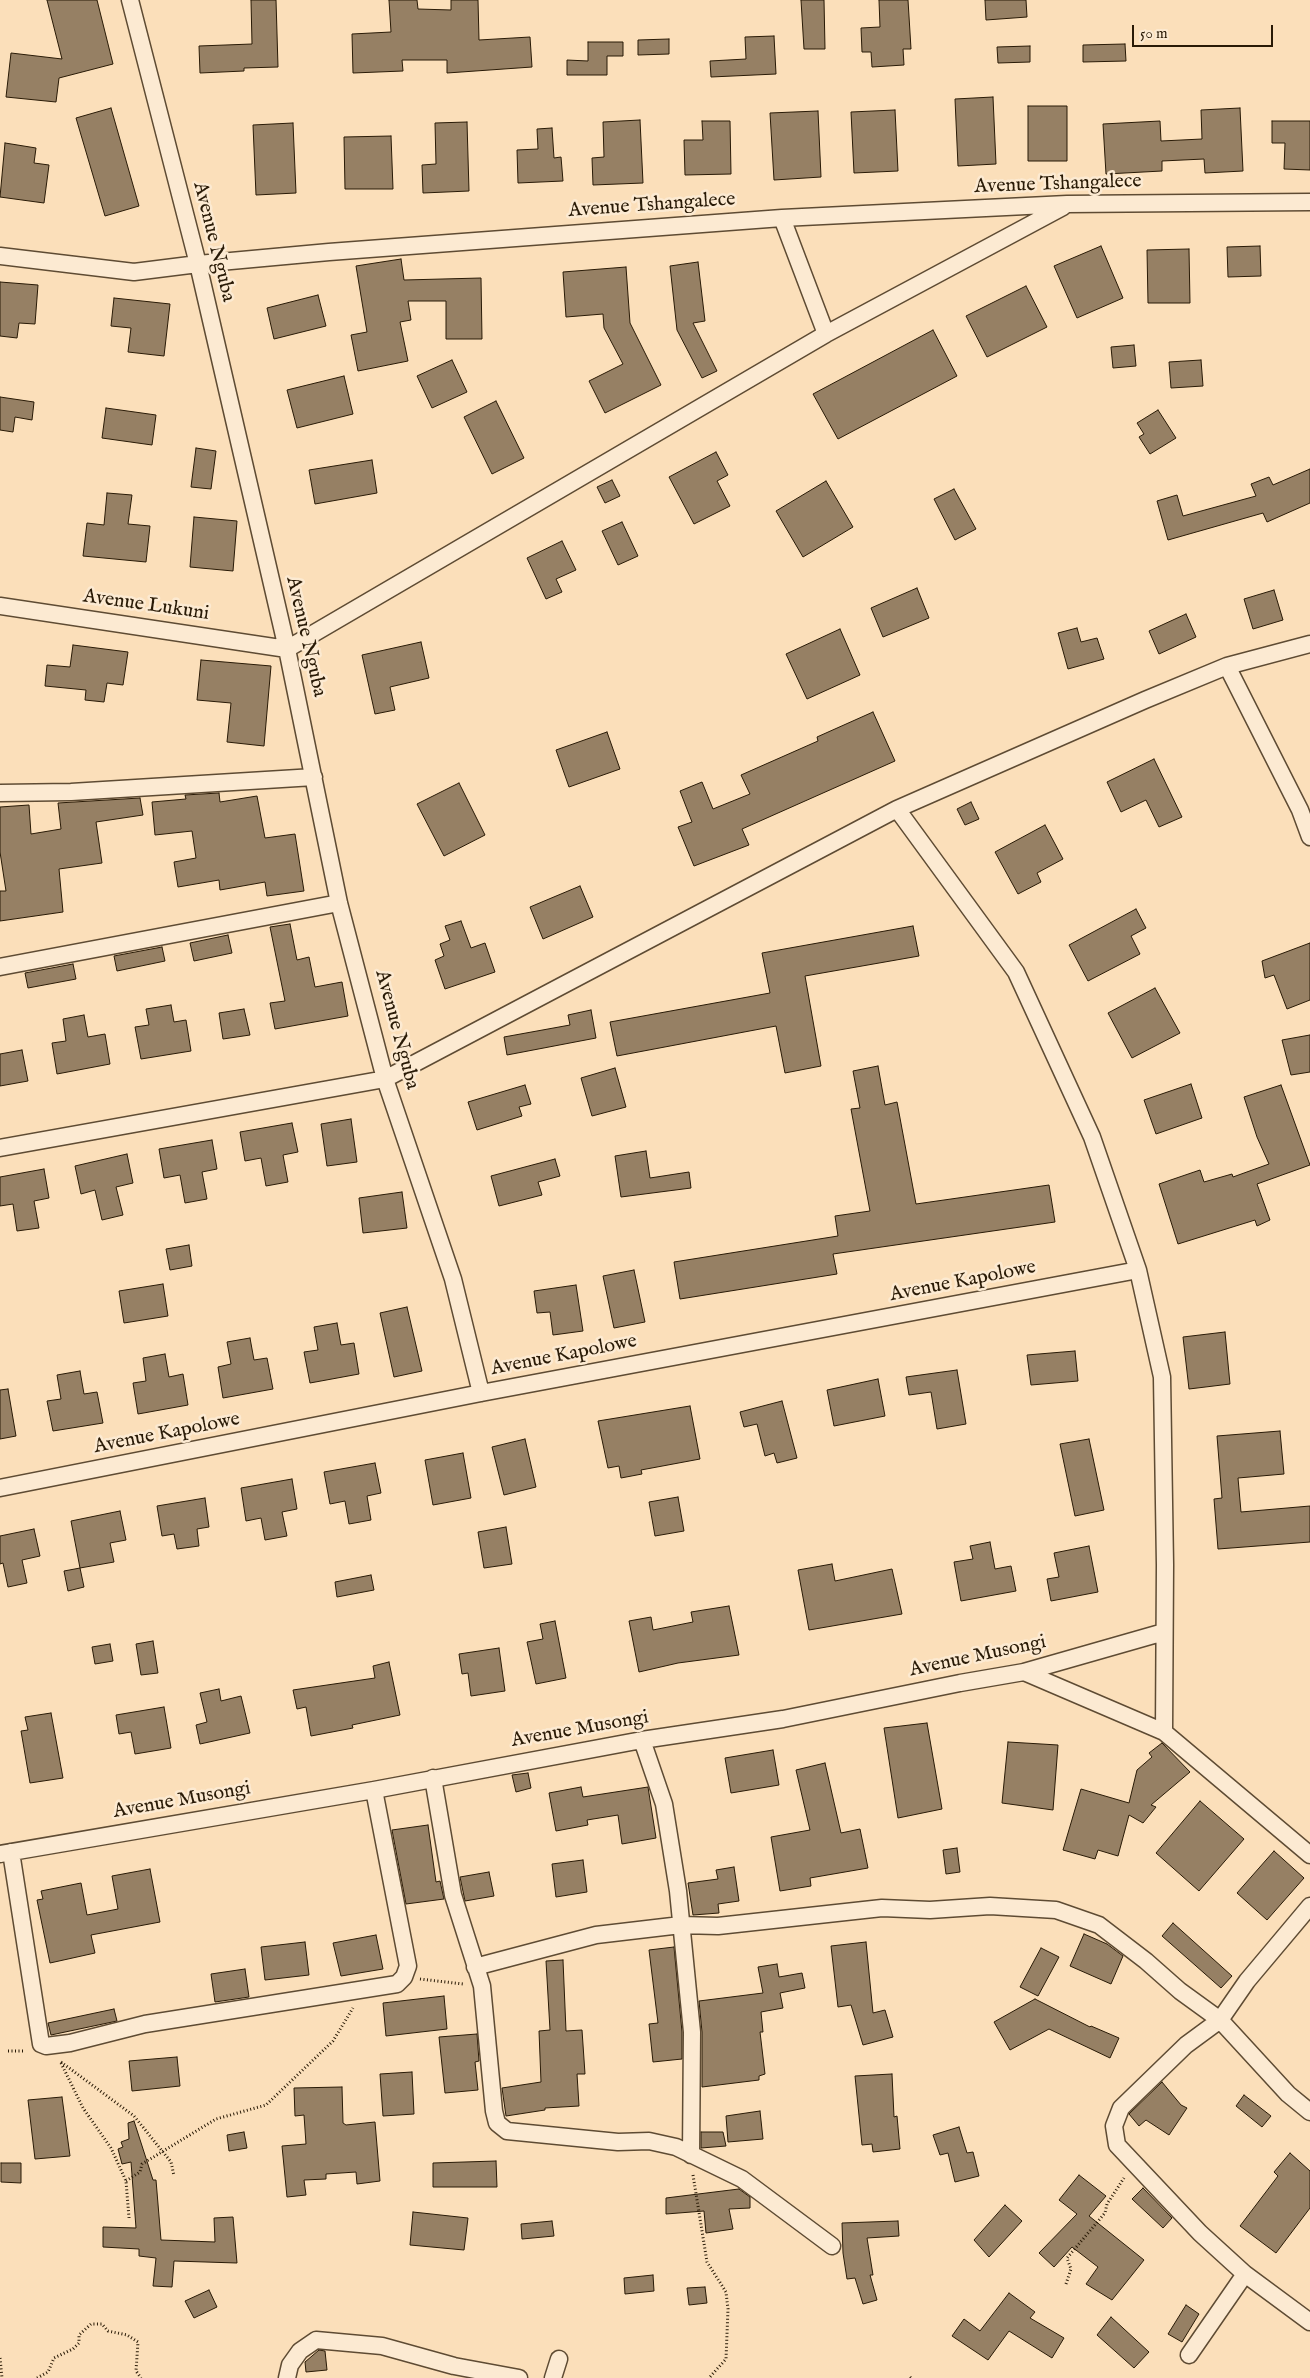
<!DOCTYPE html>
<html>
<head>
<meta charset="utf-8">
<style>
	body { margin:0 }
	#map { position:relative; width:1310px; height:2378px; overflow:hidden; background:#fbdfba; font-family:"IM FELL English",serif }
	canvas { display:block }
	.scale { position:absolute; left:1132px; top:25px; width:141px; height:22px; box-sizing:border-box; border:2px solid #291a06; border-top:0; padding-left:6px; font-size:15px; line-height:18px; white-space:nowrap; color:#291a06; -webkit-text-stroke:4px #fcead2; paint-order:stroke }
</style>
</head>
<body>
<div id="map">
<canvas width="1310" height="2378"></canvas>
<div class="scale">50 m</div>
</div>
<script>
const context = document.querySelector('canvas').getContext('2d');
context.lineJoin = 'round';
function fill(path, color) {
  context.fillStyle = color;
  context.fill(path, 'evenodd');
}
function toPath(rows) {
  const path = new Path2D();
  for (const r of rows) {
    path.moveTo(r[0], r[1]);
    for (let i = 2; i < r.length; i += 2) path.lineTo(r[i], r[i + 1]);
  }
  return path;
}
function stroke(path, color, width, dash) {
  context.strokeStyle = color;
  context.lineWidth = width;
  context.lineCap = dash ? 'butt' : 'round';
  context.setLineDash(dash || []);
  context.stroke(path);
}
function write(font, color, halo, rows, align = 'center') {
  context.font = font + ' "IM FELL English",serif';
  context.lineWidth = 5;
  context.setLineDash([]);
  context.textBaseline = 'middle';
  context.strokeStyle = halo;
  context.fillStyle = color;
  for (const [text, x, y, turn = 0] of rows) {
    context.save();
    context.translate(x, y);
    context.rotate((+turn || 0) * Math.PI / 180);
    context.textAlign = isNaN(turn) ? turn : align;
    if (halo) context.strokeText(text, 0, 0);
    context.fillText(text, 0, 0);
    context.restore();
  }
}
const building = toPath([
	[47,0,97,0,113,64,59,78,56,102,6,97,11,53,62,59,47,0],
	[251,0,276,0,278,67,244,68,244,71,200,73,199,46,252,44,251,0],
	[389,0,417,0,418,9,451,10,451,0,478,0,479,40,530,37,532,67,447,73,447,60,402,60,403,71,353,73,352,34,391,32,389,0],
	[801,0,824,0,825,49,804,49,801,0],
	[879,0,908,0,911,49,903,49,904,65,872,67,871,52,862,52,861,28,880,27,879,0],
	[985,0,1026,0,1027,17,986,20,985,0],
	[774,36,776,74,711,77,710,61,746,59,745,37,774,36],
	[669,39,669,54,638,55,638,40,669,39],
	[588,42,623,42,623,56,607,56,607,75,567,75,567,60,588,61,588,42],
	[1125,44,1126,61,1083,62,1083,45,1125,44],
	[1030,46,1030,62,998,63,997,47,1030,46],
	[993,97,996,164,958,166,955,99,993,97],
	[1028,106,1067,106,1067,161,1028,161,1028,106],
	[111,108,139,206,105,216,76,118,111,108],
	[1240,108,1243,171,1205,173,1204,159,1162,161,1162,171,1106,174,1103,124,1160,121,1161,141,1202,139,1201,110,1240,108],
	[895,110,898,171,854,173,851,112,895,110],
	[818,111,821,177,774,180,770,113,818,111],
	[640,120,643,183,593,185,592,158,604,157,603,122,640,120],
	[702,121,730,121,731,174,685,175,684,140,703,140,702,121],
	[1272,121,1310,121,1310,170,1284,169,1285,143,1272,143,1272,121],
	[467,122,469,191,423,193,422,165,436,164,435,123,467,122],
	[293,123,296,193,256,195,253,125,293,123],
	[552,128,554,158,561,157,563,181,518,183,517,150,538,149,537,129,552,128],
	[391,136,393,189,345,189,344,137,391,136],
	[5,143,36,148,34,163,49,165,44,203,0,197,5,143],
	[1101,246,1123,298,1077,318,1054,266,1101,246],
	[1260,246,1261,276,1228,277,1227,247,1260,246],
	[1189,249,1190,303,1148,303,1147,250,1189,249],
	[401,259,404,280,481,278,482,339,446,339,446,301,408,301,411,320,400,322,408,361,358,371,351,335,367,332,356,266,401,259],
	[698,262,705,321,693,323,717,371,702,378,677,330,670,266,698,262],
	[626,267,630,323,661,385,605,413,589,381,623,364,604,328,603,314,566,317,563,272,626,267],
	[0,282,38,285,35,324,19,323,17,338,0,336,0,282],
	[1026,286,1047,327,987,357,966,316,1026,286],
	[318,295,326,326,274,339,267,308,318,295],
	[114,298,170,304,164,356,128,352,131,328,111,326,114,298],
	[933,330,957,376,838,439,813,394,933,330],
	[1134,345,1136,366,1113,368,1111,347,1134,345],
	[452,360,467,392,432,408,417,376,452,360],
	[1201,360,1203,386,1171,388,1169,362,1201,360],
	[344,376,353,414,297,428,287,390,344,376],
	[0,397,34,402,32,420,15,417,13,432,0,430,0,397],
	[496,401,524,458,492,474,464,417,496,401],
	[106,408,156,415,152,445,102,438,106,408],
	[1158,410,1176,438,1150,454,1139,437,1144,434,1137,423,1158,410],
	[196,448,216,451,211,489,191,487,196,448],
	[716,452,728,475,717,481,730,506,694,524,669,477,716,452],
	[372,460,377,493,315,504,309,470,372,460],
	[1310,469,1310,503,1267,522,1263,513,1168,540,1157,501,1177,495,1183,516,1256,496,1251,484,1269,477,1273,485,1310,469],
	[612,480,620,496,605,503,597,487,612,480],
	[826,481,853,527,803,557,776,511,826,481],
	[954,489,976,529,955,540,934,499,954,489],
	[107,493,132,495,128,524,150,526,146,562,83,556,87,523,104,525,107,493],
	[194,517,237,521,233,571,190,567,194,517],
	[622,522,638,556,618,565,602,531,622,522],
	[562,541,576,570,556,579,562,592,546,599,527,558,562,541],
	[917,588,929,618,883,637,871,608,917,588],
	[1274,590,1283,620,1253,629,1244,599,1274,590],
	[1186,614,1196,637,1159,654,1149,631,1186,614],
	[1077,628,1081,642,1097,638,1104,659,1068,669,1058,633,1077,628],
	[840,629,860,675,807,699,786,654,840,629],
	[421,642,429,678,390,687,395,710,375,714,362,655,421,642],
	[73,645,128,652,123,685,107,683,104,702,85,700,86,690,45,686,47,665,70,667,73,645],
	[201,660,271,666,264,746,227,742,231,703,197,700,201,660],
	[873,712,895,761,742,829,749,845,694,866,678,827,692,822,680,791,702,782,713,809,750,794,741,775,818,741,817,737,873,712],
	[607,732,620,769,569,787,556,750,607,732],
	[1154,759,1182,817,1159,827,1146,800,1121,812,1107,782,1154,759],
	[459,783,485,835,444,856,417,804,459,783],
	[219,793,220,802,257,796,265,838,295,834,304,891,267,896,265,882,220,890,219,880,178,887,174,862,196,858,192,831,155,835,152,802,186,799,185,795,219,793],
	[140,798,143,815,96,822,102,863,59,869,63,912,0,921,0,891,6,891,0,852,0,807,29,805,31,834,61,829,58,803,140,798],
	[971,802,979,819,965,825,957,809,971,802],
	[1045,825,1063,859,1037,873,1041,882,1018,894,995,852,1045,825],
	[580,886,593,917,543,939,530,907,580,886],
	[1136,909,1146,928,1131,936,1140,954,1088,981,1069,945,1136,909],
	[461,921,471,948,485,943,495,972,445,989,435,960,444,956,440,944,450,940,445,926,461,921],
	[290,924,297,960,309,957,315,987,342,982,348,1016,275,1029,270,1003,285,1001,270,927,290,924],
	[913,926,919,956,805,976,821,1066,785,1073,776,1026,617,1056,610,1022,770,993,762,953,913,926],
	[228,935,232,953,194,961,190,943,228,935],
	[1310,943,1310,1000,1287,1009,1274,975,1265,978,1262,961,1310,943],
	[162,947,165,961,117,971,114,956,162,947],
	[73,964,76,979,28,988,25,973,73,964],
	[1155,988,1180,1033,1132,1058,1108,1013,1155,988],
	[171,1005,174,1022,186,1020,191,1051,141,1059,135,1027,149,1025,146,1009,171,1005],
	[244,1009,250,1035,223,1039,219,1013,244,1009],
	[591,1010,596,1038,507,1055,504,1037,570,1025,568,1015,591,1010],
	[84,1015,88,1037,105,1034,110,1064,57,1074,52,1043,66,1041,63,1019,84,1015],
	[1310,1035,1310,1072,1291,1075,1282,1040,1310,1035],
	[22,1050,28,1081,0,1086,0,1054,22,1050],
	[878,1066,885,1105,897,1102,916,1204,1049,1185,1055,1222,833,1254,837,1274,680,1299,674,1262,838,1236,835,1216,870,1211,851,1109,860,1108,853,1071,878,1066],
	[615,1068,626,1107,592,1116,581,1078,615,1068],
	[1191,1084,1202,1118,1156,1134,1144,1100,1191,1084],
	[525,1085,531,1104,519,1107,522,1116,477,1130,468,1102,525,1085],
	[1281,1085,1310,1165,1257,1184,1270,1220,1257,1226,1255,1220,1178,1244,1159,1184,1200,1170,1204,1182,1232,1174,1233,1177,1269,1164,1257,1137,1244,1097,1281,1085],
	[351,1119,357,1162,327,1166,321,1124,351,1119],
	[292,1123,298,1152,283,1155,288,1182,266,1186,261,1158,245,1161,240,1132,292,1123],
	[212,1140,217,1169,202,1172,207,1199,185,1203,180,1175,164,1178,159,1149,212,1140],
	[646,1151,650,1178,689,1172,691,1188,621,1197,615,1156,646,1151],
	[127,1154,133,1183,116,1187,123,1215,102,1220,95,1190,81,1194,75,1166,127,1154],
	[555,1159,560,1176,538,1182,542,1195,499,1206,491,1176,555,1159],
	[44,1169,49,1198,34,1201,39,1228,17,1231,13,1204,0,1206,0,1177,44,1169],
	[402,1192,407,1228,363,1233,359,1198,402,1192],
	[189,1245,192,1266,170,1270,166,1249,189,1245],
	[634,1270,645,1322,614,1328,603,1276,634,1270],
	[163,1284,168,1316,124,1323,119,1291,163,1284],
	[576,1285,583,1331,553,1335,550,1312,537,1313,534,1291,576,1285],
	[407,1307,422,1371,394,1377,380,1313,407,1307],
	[337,1323,341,1345,354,1343,359,1374,310,1383,304,1352,318,1350,314,1327,337,1323],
	[1225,1332,1230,1384,1189,1389,1183,1337,1225,1332],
	[250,1338,254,1360,267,1358,273,1389,223,1398,218,1367,231,1364,227,1342,250,1338],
	[1075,1351,1078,1381,1031,1385,1027,1355,1075,1351],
	[165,1354,169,1377,183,1374,188,1405,138,1414,133,1383,146,1381,143,1358,165,1354],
	[957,1370,966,1424,937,1429,931,1392,909,1395,906,1377,957,1370],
	[80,1371,84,1394,97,1392,103,1423,53,1431,47,1401,61,1399,57,1375,80,1371],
	[878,1379,885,1416,834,1426,827,1390,878,1379],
	[8,1389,16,1436,0,1439,0,1390,8,1389],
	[782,1401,797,1458,777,1463,774,1453,765,1456,757,1424,744,1427,740,1412,782,1401],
	[690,1406,700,1459,641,1470,642,1474,621,1478,619,1466,608,1468,598,1421,690,1406],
	[1280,1431,1284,1474,1238,1478,1241,1512,1310,1506,1310,1542,1218,1549,1214,1499,1222,1498,1217,1436,1280,1431],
	[525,1439,536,1487,504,1495,492,1447,525,1439],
	[1089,1439,1104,1510,1075,1516,1060,1444,1089,1439],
	[463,1453,471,1498,433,1505,425,1460,463,1453],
	[375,1463,381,1493,367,1496,371,1520,349,1524,345,1501,330,1504,324,1472,375,1463],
	[292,1479,297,1509,282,1512,287,1536,265,1540,261,1518,246,1521,241,1488,292,1479],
	[678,1497,684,1531,655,1536,649,1502,678,1497],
	[205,1498,209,1527,197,1529,199,1546,177,1549,174,1534,162,1536,157,1506,205,1498],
	[120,1511,126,1540,110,1543,114,1562,80,1568,84,1587,68,1591,64,1571,80,1568,71,1521,120,1511],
	[506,1527,512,1564,484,1568,478,1532,506,1527],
	[34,1529,40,1556,22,1560,27,1583,8,1587,3,1563,0,1564,0,1536,34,1529],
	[990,1542,995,1569,1011,1566,1016,1591,961,1601,954,1562,973,1559,970,1546,990,1542],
	[1089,1546,1098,1592,1051,1601,1047,1579,1059,1577,1054,1553,1089,1546],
	[832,1564,835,1581,892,1569,902,1614,809,1630,798,1570,832,1564],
	[371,1575,374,1590,337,1597,335,1582,371,1575],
	[729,1606,739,1655,678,1663,639,1672,629,1621,651,1617,653,1630,693,1622,691,1612,729,1606],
	[555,1621,566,1678,536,1684,527,1642,543,1639,540,1624,555,1621],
	[153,1641,158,1673,141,1675,136,1644,153,1641],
	[110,1644,113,1661,95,1664,92,1647,110,1644],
	[499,1648,505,1691,471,1696,468,1673,462,1674,459,1654,499,1648],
	[389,1662,400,1715,352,1725,353,1728,311,1736,306,1707,297,1709,293,1690,375,1678,373,1666,389,1662],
	[219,1689,221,1701,241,1696,250,1733,200,1744,196,1725,207,1722,200,1693,219,1689],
	[164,1707,171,1748,135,1754,131,1732,119,1734,116,1715,164,1707],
	[51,1713,63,1778,30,1783,21,1731,28,1730,25,1717,51,1713],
	[927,1723,942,1809,898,1818,884,1728,927,1723],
	[1008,1742,1058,1745,1053,1810,1002,1803,1008,1742],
	[1162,1743,1190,1772,1151,1805,1156,1807,1143,1823,1129,1815,1118,1856,1098,1850,1095,1859,1063,1850,1081,1789,1129,1803,1137,1770,1152,1757,1149,1753,1162,1743],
	[773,1750,779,1785,731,1793,725,1758,773,1750],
	[825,1763,841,1833,860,1829,868,1868,810,1878,811,1886,780,1891,771,1837,810,1830,796,1770,825,1763],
	[528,1773,531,1788,516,1792,512,1775,528,1773],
	[581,1787,583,1797,648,1787,656,1838,622,1844,618,1815,587,1820,588,1825,556,1831,549,1793,581,1787],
	[1200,1801,1244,1839,1199,1891,1156,1853,1200,1801],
	[428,1825,436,1882,440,1881,444,1899,406,1904,392,1830,428,1825],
	[957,1848,960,1872,946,1874,943,1850,957,1848],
	[1274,1851,1304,1878,1267,1920,1237,1893,1274,1851],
	[583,1860,587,1892,556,1897,552,1864,583,1860],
	[734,1867,739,1901,718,1904,719,1913,693,1915,688,1883,718,1879,716,1870,734,1867],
	[150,1869,160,1922,91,1935,95,1953,50,1963,37,1900,43,1899,41,1891,81,1883,87,1915,118,1909,112,1876,150,1869],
	[489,1872,494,1896,465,1901,460,1877,489,1872],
	[1173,1923,1232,1976,1221,1988,1162,1936,1173,1923],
	[1084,1934,1107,1944,1123,1956,1111,1984,1070,1966,1084,1934],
	[376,1935,383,1969,341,1976,333,1943,376,1935],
	[305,1942,309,1975,265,1980,261,1947,305,1942],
	[866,1942,873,2013,885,2010,893,2037,863,2045,851,2005,838,2007,831,1946,866,1942],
	[674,1947,682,2032,682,2059,653,2062,649,2024,658,2023,649,1950,674,1947],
	[1041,1948,1059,1957,1038,1996,1020,1987,1041,1948],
	[563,1960,566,2031,582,2030,585,2074,577,2074,579,2106,545,2108,545,2110,506,2116,502,2088,541,2082,539,2031,550,2030,546,1961,563,1960],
	[777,1964,779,1977,802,1973,805,1988,780,1993,783,2008,761,2012,763,2032,760,2032,765,2074,759,2076,759,2080,702,2087,702,2032,699,2001,763,1993,758,1967,777,1964],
	[245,1969,249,1997,215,2002,211,1974,245,1969],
	[444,1996,447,2029,386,2036,383,2003,444,1996],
	[1035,1999,1090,2027,1091,2026,1119,2038,1110,2058,1049,2029,1010,2050,994,2022,1035,1999],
	[114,2009,117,2021,51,2035,48,2023,114,2009],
	[477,2034,479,2061,475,2062,478,2090,445,2093,439,2037,477,2034],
	[177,2057,180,2086,132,2091,129,2061,177,2057],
	[412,2072,414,2114,383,2116,380,2074,412,2072],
	[892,2074,894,2117,897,2116,900,2149,873,2152,872,2144,862,2145,855,2076,892,2074],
	[1162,2082,1181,2105,1187,2108,1169,2135,1146,2120,1139,2126,1129,2114,1162,2082],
	[342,2087,343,2123,346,2125,375,2122,380,2181,357,2184,356,2172,326,2174,326,2179,304,2180,306,2195,287,2197,282,2146,306,2144,304,2115,295,2116,294,2088,342,2087],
	[1244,2095,1271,2116,1262,2127,1236,2106,1244,2095],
	[62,2097,70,2156,35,2159,28,2100,62,2097],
	[760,2111,763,2139,728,2142,726,2116,760,2111],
	[134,2121,153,2180,156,2180,161,2240,215,2242,214,2218,233,2217,237,2263,174,2261,172,2287,153,2286,156,2258,139,2256,139,2249,103,2247,103,2227,136,2228,131,2162,122,2164,118,2149,123,2147,121,2142,129,2139,128,2123,134,2121],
	[959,2127,967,2153,973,2152,979,2176,955,2182,948,2153,940,2155,933,2135,959,2127],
	[244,2132,247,2148,229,2151,227,2135,244,2132],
	[701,2132,723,2132,726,2146,701,2148,701,2132],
	[1290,2153,1310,2171,1310,2208,1276,2253,1240,2226,1278,2176,1274,2172,1290,2153],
	[496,2161,497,2187,433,2187,433,2163,496,2161],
	[1,2163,21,2163,21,2183,1,2182,1,2163],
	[1079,2175,1106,2196,1089,2216,1144,2260,1112,2300,1086,2284,1098,2267,1072,2247,1054,2267,1039,2253,1077,2214,1059,2200,1079,2175],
	[1143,2188,1172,2218,1163,2228,1132,2199,1143,2188],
	[739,2189,750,2197,750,2208,729,2209,733,2229,706,2233,704,2211,666,2214,666,2198,739,2189],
	[1005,2205,1022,2221,989,2257,974,2240,1005,2205],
	[413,2212,468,2218,464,2250,410,2245,413,2212],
	[552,2221,554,2236,522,2239,521,2224,552,2221],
	[898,2221,899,2236,867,2238,873,2275,870,2275,877,2300,863,2304,855,2278,847,2279,843,2253,842,2223,898,2221],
	[653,2275,654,2291,625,2294,624,2278,653,2275],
	[705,2287,707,2303,689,2305,687,2288,705,2287],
	[209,2290,217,2307,194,2318,185,2301,209,2290],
	[1009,2293,1035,2312,1030,2318,1064,2338,1052,2358,1009,2331,988,2360,952,2336,964,2319,980,2331,1009,2293],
	[1186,2305,1199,2314,1182,2342,1168,2334,1186,2305],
	[1111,2317,1149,2352,1134,2368,1097,2335,1111,2317],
	[319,2350,325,2351,327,2370,306,2372,305,2362,319,2350]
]);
fill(building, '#968064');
stroke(building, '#291a06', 1);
const street = toPath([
	[130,0,198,264,287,649,339,903,385,1079,453,1279,481,1393],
	[782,218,826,334],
	[0,256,134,272,198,264,329,252,782,218,1067,204,1310,202],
	[0,606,287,649,826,334,1063,207],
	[1227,666,1300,810,1310,837],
	[0,793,71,792,314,777],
	[897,809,1016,972,1092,1137,1138,1270,1162,1377,1165,1565,1164,1732,1310,1855],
	[0,967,339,903],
	[0,1148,385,1079,897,809,1145,700,1227,666,1310,644],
	[0,1488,481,1393,1138,1270],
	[1024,1672,1164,1732],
	[642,1740,664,1804,678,1891,692,2032,691,2155],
	[433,1778,453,1895,482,1986,494,2111,497,2123,507,2131,618,2142,649,2141,676,2147,742,2179,832,2246],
	[11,1852,41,2044,46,2046,70,2043,145,2024,397,1984,404,1977,408,1966,374,1790],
	[0,1854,374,1790,642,1740,783,1719,960,1683,1024,1672,1164,1632],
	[1310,1906,1247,1981,1220,2020,1186,2045,1121,2108,1114,2126,1117,2145,1200,2233,1245,2274,1310,2322],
	[475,1967,596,1935,681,1925,718,1926,882,1908,930,1910,990,1906,1056,1910,1099,1925,1146,1961,1180,1991,1220,2020,1288,2094,1310,2112],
	[1189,2355,1245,2274],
	[287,2378,290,2365,300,2351,316,2340,382,2346,454,2366,519,2378],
	[553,2378,559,2359]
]);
stroke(street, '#5e4b33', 19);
stroke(toPath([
	[420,1979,463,1984],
	[8,2051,25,2051],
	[61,2062,134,2116,171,2162,174,2176],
	[61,2063,83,2108,111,2148,126,2181,129,2218],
	[693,2175,707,2262,726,2292,728,2309,726,2359,709,2378],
	[126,2181,140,2172,142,2164,216,2119,266,2105,333,2041,353,2008],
	[1066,2284,1071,2269,1067,2258,1105,2213,1107,2204,1124,2178],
	[0,2358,2,2378],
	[910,2377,911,2378],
	[37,2378,48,2372,54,2358,73,2349,79,2343,79,2335,91,2324,102,2324,108,2331,127,2335,138,2342,136,2371,141,2378]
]), '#291a06', 3, [1, 2.5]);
stroke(street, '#fcead2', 16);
write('20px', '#291a06', '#fcead2', [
	["Avenue Tshangalece",1058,185,-2],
	["Avenue Tshangalece",652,206,-4],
	["Avenue Nguba",213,242,76],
	["Avenue Lukuni",146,606,8],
	["Avenue Nguba",305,637,77],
	["Avenue Nguba",396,1030,75],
	["Avenue Kapolowe",963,1282,-11],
	["Avenue Kapolowe",564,1356,-11],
	["Avenue Kapolowe",167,1434,-11],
	["Avenue Musongi",978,1657,-12],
	["Avenue Musongi",580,1730,-10],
	["Avenue Musongi",182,1801,-10]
]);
</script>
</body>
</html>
